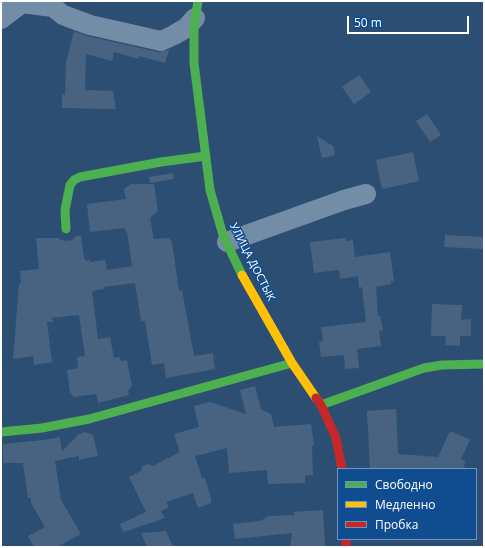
<!DOCTYPE html>
<html>
<head>
<meta charset="utf-8">
<style>
	body { margin:0 }
	#map { position:relative; width:485px; height:548px; overflow:hidden; background:#2d4e73; font-family:"Open Sans",sans-serif }
	canvas { display:block }
	.frame { position:absolute; inset:0; border:2px solid #fff; pointer-events:none }
	.legend { position:absolute; left:337px; top:468px; width:140px; height:72px; box-sizing:border-box; background:#104d90; border:1px solid #7094bc; margin:0; padding:5px 7px; list-style:none; font-size:12px; color:#fff }
	.legend li { display:flex; align-items:center; gap:8px; height:20px }
	.legend b { width:20px; border:1px solid #7094bc }
	.scale { position:absolute; left:347px; top:16px; width:122px; height:18px; box-sizing:border-box; border:2px solid #fff; border-top:0; padding-left:5px; font-size:12px; line-height:14px; white-space:nowrap; color:#fff; -webkit-text-stroke:3px #104d90; paint-order:stroke }
</style>
</head>
<body>
<div id="map">
<canvas width="485" height="548"></canvas>
<div class="frame"></div>
<ul class="legend">
<li><b style="height:5px;background:#4caf50"></b>Свободно</li>
<li><b style="height:5px;background:#ffc107"></b>Медленно</li>
<li><b style="height:5px;background:#c62828"></b>Пробка</li>
</ul>
<div class="scale">50 m</div>
</div>
<script>
const context = document.querySelector('canvas').getContext('2d');
context.lineJoin = 'round';
function fill(path, color) {
  context.fillStyle = color;
  context.fill(path, 'evenodd');
}
function toPath(rows) {
  const path = new Path2D();
  for (const r of rows) {
    path.moveTo(r[0], r[1]);
    for (let i = 2; i < r.length; i += 2) path.lineTo(r[i], r[i + 1]);
  }
  return path;
}
function stroke(path, color, width, dash) {
  context.strokeStyle = color;
  context.lineWidth = width;
  context.lineCap = dash ? 'butt' : 'round';
  context.setLineDash(dash || []);
  context.stroke(path);
}
function write(font, color, halo, rows, align = 'center') {
  context.font = font + ' "Open Sans",sans-serif';
  context.lineWidth = 3;
  context.setLineDash([]);
  context.textBaseline = 'middle';
  context.strokeStyle = halo;
  context.fillStyle = color;
  for (const [text, x, y, turn = 0] of rows) {
    context.save();
    context.translate(x, y);
    context.rotate((+turn || 0) * Math.PI / 180);
    context.textAlign = isNaN(turn) ? turn : align;
    if (halo) context.strokeText(text, 0, 0);
    context.fillText(text, 0, 0);
    context.restore();
  }
}
fill(toPath([
	[74,31,87,36,158,52,169,50,165,63,139,56,139,59,114,52,112,61,86,54,85,90,113,91,116,109,62,108,62,94,65,95,66,62],
	[359,75,371,92,354,104,342,87],
	[427,114,441,135,430,142,416,121],
	[317,136,333,146,335,155,322,158],
	[413,152,419,181,382,189,376,160],
	[173,173,174,179,150,183,149,177],
	[131,184,154,184,158,211,150,218,154,239,169,238,172,242,179,291,182,290,194,356,213,353,215,369,166,378,164,363,152,365,145,321,141,321,135,283,103,287,104,289,92,291,98,339,110,337,114,358,120,357,121,361,127,360,132,386,128,391,129,395,98,403,96,394,74,397,70,392,67,370,78,368,77,357,85,356,79,315,52,318,53,322,47,322,52,362,34,365,33,356,13,359,19,284,21,283,20,271,39,269,36,238,58,238,61,240,67,241,72,240,76,236,81,235,84,259,85,259,86,261,90,260,90,262,105,260,107,270,132,266,127,231,125,232,125,228,90,232,87,204,126,199,124,189],
	[445,235,484,237,484,249,444,247],
	[345,238,346,241,353,240,355,257,390,252,394,281,391,281,391,284,376,287,378,316,380,316,383,330,379,331,381,346,357,349,359,368,345,369,344,355,321,357,319,342,323,341,321,327,366,322,362,287,359,288,358,276,340,279,339,270,314,273,310,242],
	[432,304,462,305,461,320,471,319,471,336,460,336,460,346,445,345,446,336,431,336],
	[255,386,261,409,271,414,274,427,311,424,314,446,312,446,313,475,305,476,305,483,268,484,267,470,229,473,227,448,195,456,202,478,205,478,211,498,211,503,198,508,193,493,166,502,169,507,161,511,165,518,123,532,120,524,146,512,129,477,141,471,142,466,148,464,153,466,180,452,174,434,199,427,194,406,210,402,246,414,240,390],
	[396,409,398,454,438,457,450,431,470,440,461,459,465,460,464,469,399,469,399,468,370,469,367,411],
	[85,432,93,435,98,456,79,460,79,456,55,461,61,500,81,534,57,547,34,547,28,536,45,527,31,503,31,498,28,498,23,463,3,463,3,444,43,440,60,437,62,451,79,434],
	[323,510,325,547,290,547,292,533,235,539,233,524,260,521,269,516,294,515,294,512],
	[166,531,173,547,147,547,141,533]
]), '#486381');
stroke(toPath([
	[6,1,53,7],
	[52,1,53,7,63,15,90,25,161,41,174,35,186,28,195,18],
	[1,19,22,3,21,1],
	[227,242,344,200,366,194]
]), '#748da6', 20);
stroke(toPath([
	[198,1,194,26,194,63,210,190,223,235,242,275],
	[66,229,65,210,70,185,74,180,80,177,161,162,206,156],
	[321,405,424,368,442,365,484,364],
	[1,432,42,428,89,419,292,363]
]), '#4caf50', 9);
stroke(toPath([
	[242,275,292,363,316,398]
]), '#ffc107', 9);
stroke(toPath([
	[316,398,321,405,336,438,342,469],
	[346,539,346,547]
]), '#c62828', 9);
write('11px', '#fff', '#104d90', [
	["УЛИЦА ДОСТЫК",252,262,63]
]);
</script>
</body>
</html>
